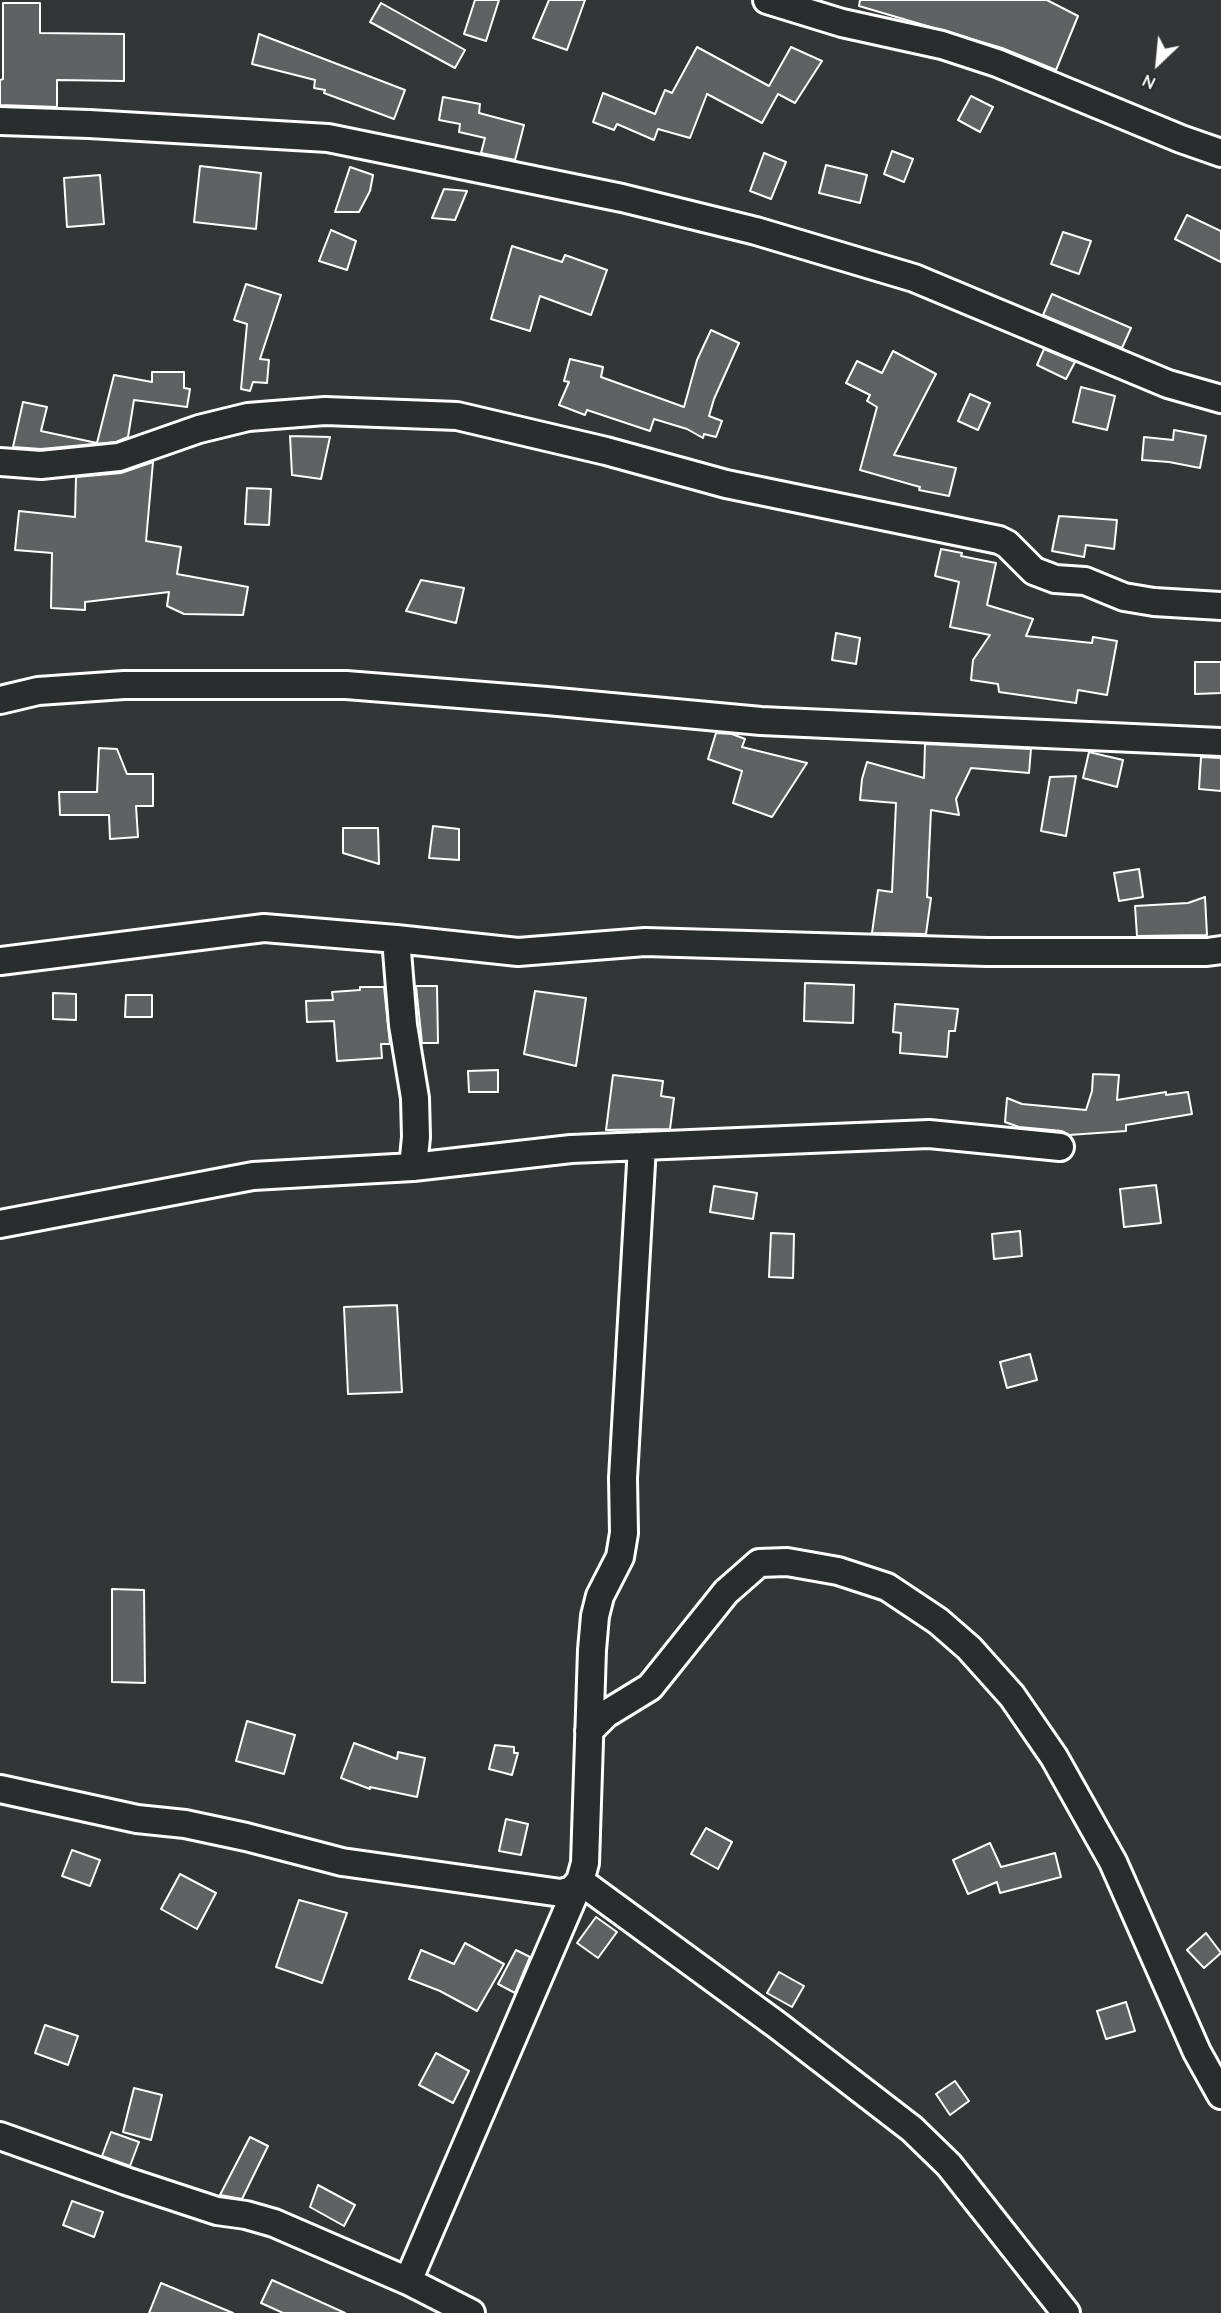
<!DOCTYPE html>
<html>
<head>
<meta charset="utf-8">
<style>
	body { margin:0 }
	#map { position:relative; width:1221px; height:2313px; overflow:hidden; background:#333536; font-family:"Comic Neue",sans-serif }
	canvas { display:block }
	.north { position:absolute; left:1123px; top:28px; width:70px; height:70px; -webkit-text-stroke:5px #2a2d2e; paint-order:stroke; rotate:206deg; font-size:19px; font-weight:700; line-height:28px; text-align:center; color:#fff }
	.north::after { content:''; display:block; margin:auto; width:24px; height:32px; background:#fff; clip-path:polygon(50% 0,100% 100%,50% 72%,0 100%) }
</style>
</head>
<body>
<div id="map">
<canvas width="1221" height="2313"></canvas>
<div class="north">N</div>
</div>
<script>
const context = document.querySelector('canvas').getContext('2d');
context.lineJoin = 'round';
function fill(path, color) {
  context.fillStyle = color;
  context.fill(path, 'evenodd');
}
function toPath(rows) {
  const path = new Path2D();
  for (const r of rows) {
    path.moveTo(r[0], r[1]);
    for (let i = 2; i < r.length; i += 2) path.lineTo(r[i], r[i + 1]);
  }
  return path;
}
function stroke(path, color, width, dash) {
  context.strokeStyle = color;
  context.lineWidth = width;
  context.lineCap = dash ? 'butt' : 'round';
  context.setLineDash(dash || []);
  context.stroke(path);
}
const building = toPath([
	[475,0,499,0,486,41,464,34,475,0],
	[549,0,585,0,567,50,533,38,549,0],
	[860,0,1047,0,1078,16,1056,70,1002,48,859,6,860,0],
	[3,3,40,3,40,33,124,34,124,81,57,80,57,107,0,105,0,80,3,79,3,3],
	[381,3,465,50,455,68,370,22,381,3],
	[259,34,405,90,394,119,324,93,325,90,314,88,315,80,252,64,259,34],
	[697,47,769,86,791,47,822,61,795,103,778,94,762,123,707,94,690,138,658,129,654,140,617,124,614,130,593,122,603,93,655,114,665,90,672,93,697,47],
	[971,96,993,107,980,132,958,120,971,96],
	[443,97,480,104,479,113,524,125,515,160,481,153,485,138,459,132,460,124,439,120,443,97],
	[892,151,913,159,904,182,884,174,892,151],
	[764,153,786,162,771,199,750,191,764,153],
	[826,165,867,175,860,203,819,193,826,165],
	[200,166,261,173,256,229,194,222,200,166],
	[350,167,373,175,370,191,359,212,335,212,350,167],
	[100,175,104,224,67,227,64,178,100,175],
	[444,189,467,191,455,220,432,218,444,189],
	[1187,215,1221,231,1221,262,1175,239,1187,215],
	[331,230,356,241,347,270,319,261,331,230],
	[1063,232,1091,241,1079,274,1051,264,1063,232],
	[512,246,562,262,565,255,607,270,591,315,540,296,530,331,491,319,512,246],
	[246,284,281,295,260,359,269,360,267,383,253,382,250,391,241,389,247,324,234,320,246,284],
	[1052,294,1131,328,1122,348,1043,315,1052,294],
	[711,330,739,343,714,399,709,416,722,421,716,437,704,434,703,438,687,429,654,419,650,431,587,410,585,415,559,405,569,382,564,381,570,359,603,367,601,377,684,407,697,360,711,330],
	[1044,349,1075,362,1066,379,1037,365,1044,349],
	[893,351,936,374,894,455,956,468,949,496,919,490,920,487,860,470,877,407,867,401,870,395,846,383,857,361,882,373,893,351],
	[152,372,184,372,184,388,190,389,187,407,134,400,128,437,116,442,41,449,13,447,23,402,47,407,41,431,97,443,114,375,152,382,152,372],
	[1081,387,1115,396,1107,430,1073,422,1081,387],
	[970,394,990,403,978,430,958,421,970,394],
	[1174,430,1206,436,1200,468,1169,462,1142,460,1144,437,1173,440,1174,430],
	[290,436,330,437,321,479,292,475,290,436],
	[153,462,146,541,181,547,177,574,248,587,243,615,184,614,167,606,169,592,85,602,85,610,51,608,52,553,15,550,19,511,75,517,76,477,121,473,153,462],
	[247,488,271,489,269,525,245,524,247,488],
	[1059,516,1117,520,1114,549,1086,545,1084,557,1052,551,1059,516],
	[941,549,962,553,961,556,996,563,987,605,1033,619,1026,636,1092,643,1093,637,1117,641,1107,695,1078,690,1076,703,999,692,998,684,971,680,973,660,990,635,950,627,959,582,935,576,941,549],
	[421,580,464,588,456,623,406,611,421,580],
	[836,633,860,638,856,664,832,660,836,633],
	[1195,662,1221,662,1221,693,1195,694,1195,662],
	[716,733,732,734,745,739,742,747,807,763,772,817,733,803,742,771,708,759,716,733],
	[925,744,1031,749,1029,773,971,768,956,799,959,815,931,810,927,897,931,898,926,934,872,933,878,890,892,892,896,803,860,800,862,779,867,762,924,778,925,744],
	[99,748,117,749,127,774,153,774,153,806,136,806,138,837,110,839,109,815,60,815,59,792,97,792,99,748],
	[1089,752,1123,760,1117,787,1083,778,1089,752],
	[1201,757,1221,758,1221,791,1199,789,1201,757],
	[1076,776,1066,836,1041,831,1050,777,1076,776],
	[433,826,459,829,459,860,429,858,433,826],
	[343,828,378,828,379,864,343,853,343,828],
	[1139,869,1143,897,1119,901,1114,873,1139,869],
	[1205,897,1207,935,1137,936,1135,906,1188,903,1205,897],
	[805,983,854,985,853,1023,804,1021,805,983],
	[416,986,437,986,438,1043,422,1043,416,986],
	[360,987,384,987,390,1044,381,1044,382,1058,337,1061,334,1021,307,1022,306,1001,333,1000,332,992,360,990,360,987],
	[535,991,586,998,576,1066,524,1054,535,991],
	[53,993,76,994,76,1020,53,1019,53,993],
	[126,995,152,995,152,1017,125,1017,126,995],
	[895,1004,958,1009,955,1031,949,1031,947,1057,900,1053,901,1033,893,1032,895,1004],
	[498,1070,498,1092,469,1092,468,1071,498,1070],
	[1093,1074,1119,1075,1117,1100,1166,1092,1166,1095,1188,1092,1192,1114,1126,1125,1126,1131,1069,1135,1062,1131,1019,1127,1005,1122,1007,1098,1022,1104,1086,1110,1092,1091,1093,1074],
	[613,1075,663,1081,661,1096,674,1098,670,1129,606,1130,613,1075],
	[1156,1185,1161,1223,1124,1227,1120,1189,1156,1185],
	[714,1186,757,1193,753,1219,710,1212,714,1186],
	[1020,1231,1022,1256,994,1259,992,1234,1020,1231],
	[771,1233,794,1234,793,1278,769,1277,771,1233],
	[397,1305,402,1392,348,1394,344,1307,397,1305],
	[1030,1354,1037,1380,1007,1388,1000,1362,1030,1354],
	[112,1589,144,1590,145,1683,112,1682,112,1589],
	[247,1721,295,1735,284,1774,236,1761,247,1721],
	[354,1743,397,1759,398,1752,425,1758,417,1797,370,1787,370,1789,341,1778,354,1743],
	[495,1745,514,1747,514,1753,518,1753,512,1775,489,1769,495,1745],
	[506,1819,528,1824,521,1855,499,1851,506,1819],
	[706,1828,732,1842,718,1869,691,1854,706,1828],
	[990,1843,1001,1867,1055,1853,1061,1877,1000,1893,997,1882,968,1894,953,1860,990,1843],
	[72,1850,100,1860,90,1886,62,1876,72,1850],
	[180,1874,216,1893,197,1929,161,1909,180,1874],
	[299,1900,347,1913,322,1983,276,1967,299,1900],
	[596,1917,617,1932,598,1958,577,1943,596,1917],
	[1206,1933,1221,1953,1204,1968,1187,1950,1206,1933],
	[465,1943,504,1964,477,2011,440,1991,409,1979,421,1950,454,1964,465,1943],
	[516,1950,530,1957,515,1993,498,1984,516,1950],
	[779,1972,804,1986,792,2007,767,1993,779,1972],
	[1126,2002,1135,2031,1106,2039,1097,2011,1126,2002],
	[45,2025,78,2036,68,2065,35,2053,45,2025],
	[436,2053,469,2071,453,2103,419,2085,436,2053],
	[955,2081,969,2101,950,2115,936,2094,955,2081],
	[134,2088,162,2095,151,2140,123,2132,134,2088],
	[111,2132,139,2142,130,2166,102,2156,111,2132],
	[250,2137,268,2146,242,2199,220,2195,250,2137],
	[318,2185,355,2205,344,2226,310,2207,318,2185],
	[72,2201,103,2212,94,2237,63,2225,72,2201],
	[272,2280,345,2313,283,2313,261,2303,272,2280],
	[161,2283,233,2313,149,2313,161,2283]
]);
fill(building, '#5f6162');
stroke(building, '#fff', 2);
const minor = toPath([
	[767,0,842,23,942,45,997,63,1181,139,1221,153],
	[0,121,89,124,328,138,622,198,756,231,914,278,1168,384,1221,399],
	[0,462,41,465,119,457,199,429,248,417,325,411,457,416,606,451,726,484,999,540,1007,544,1034,571,1055,579,1085,581,1124,597,1154,602,1221,606],
	[0,700,38,691,124,685,346,685,547,701,761,721,1221,742],
	[396,939,403,1025,415,1098,416,1137,413,1167],
	[0,961,264,928,396,939,518,952,645,942,987,952,1207,952,1221,950],
	[0,1224,253,1176,413,1167,571,1149,929,1134,1060,1147],
	[589,1731,606,1714,650,1687,726,1592,759,1563,787,1562,838,1571,887,1587,938,1621,969,1648,1012,1696,1054,1757,1113,1862,1197,2052,1221,2095],
	[0,1789,137,1819,185,1824,246,1837,342,1862,561,1893,572,1890,580,1881],
	[580,1881,777,2025,912,2129,949,2165,1066,2313],
	[0,2136,126,2181,217,2211,246,2215,274,2223,408,2281,471,2313],
	[408,2281,580,1881,585,1863,592,1650,595,1616,600,1596,620,1557,624,1533,623,1478,642,1146]
]);
stroke(minor, '#fff', 32);
stroke(minor, '#2a2d2e', 26);
</script>
</body>
</html>
